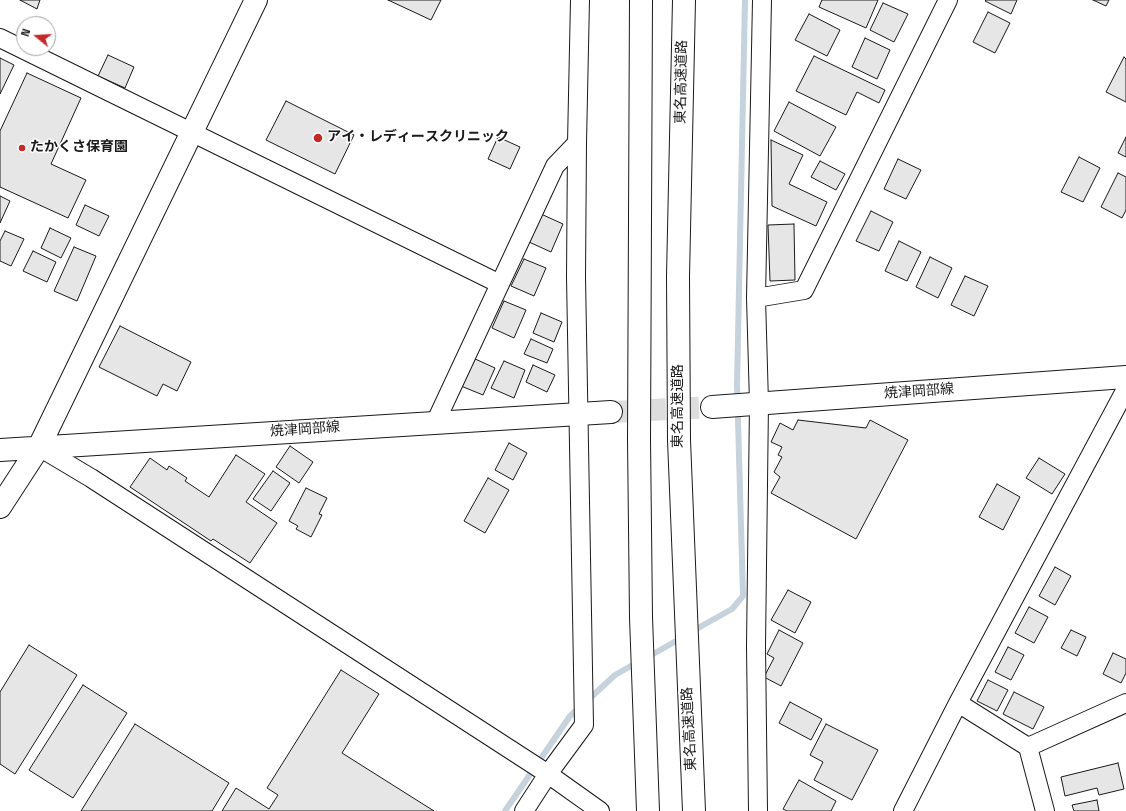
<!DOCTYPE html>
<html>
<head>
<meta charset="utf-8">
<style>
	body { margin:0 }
	#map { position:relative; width:1126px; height:811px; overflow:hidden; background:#fff; font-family:"Titillium Web",sans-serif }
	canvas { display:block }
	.north { position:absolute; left:16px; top:16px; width:40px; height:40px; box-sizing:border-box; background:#fff; border:1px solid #a3a3a3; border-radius:50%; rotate:288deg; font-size:11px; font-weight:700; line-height:16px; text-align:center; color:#1a1a1a }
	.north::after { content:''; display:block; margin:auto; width:14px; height:18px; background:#c62828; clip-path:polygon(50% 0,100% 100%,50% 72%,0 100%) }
</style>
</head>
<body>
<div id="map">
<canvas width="1126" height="811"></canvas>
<div class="north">N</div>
</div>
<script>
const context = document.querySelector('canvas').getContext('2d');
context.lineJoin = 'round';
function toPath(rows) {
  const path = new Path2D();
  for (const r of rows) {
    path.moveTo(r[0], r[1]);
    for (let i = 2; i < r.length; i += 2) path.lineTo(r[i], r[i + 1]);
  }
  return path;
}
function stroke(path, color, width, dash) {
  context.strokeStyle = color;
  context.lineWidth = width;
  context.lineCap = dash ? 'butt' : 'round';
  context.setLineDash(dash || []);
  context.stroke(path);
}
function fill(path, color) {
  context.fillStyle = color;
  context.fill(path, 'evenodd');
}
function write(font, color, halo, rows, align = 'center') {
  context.font = font + ' "Titillium Web","Noto Sans JP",sans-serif';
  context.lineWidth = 3;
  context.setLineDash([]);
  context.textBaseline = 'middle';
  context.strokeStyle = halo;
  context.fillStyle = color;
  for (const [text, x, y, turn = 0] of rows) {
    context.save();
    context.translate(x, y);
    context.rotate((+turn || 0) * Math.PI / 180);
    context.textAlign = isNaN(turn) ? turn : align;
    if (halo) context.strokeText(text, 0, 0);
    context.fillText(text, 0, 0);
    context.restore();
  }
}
stroke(toPath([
	[691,632,732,609,743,596,737,385,745,0],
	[648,657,683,637],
	[587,701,615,675,638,662],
	[505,811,570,716,580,707]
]), '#c6d2dc', 6);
const building = toPath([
	[20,0,40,0,37,9,20,0],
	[388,0,441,0,431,20,388,0],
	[822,0,878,0,866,28,819,7,822,0],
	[986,0,1017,0,1011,14,985,1,986,0],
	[1093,0,1109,0,1106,6,1093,0],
	[883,3,908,14,894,42,870,30,883,3],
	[988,12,1010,23,995,53,973,42,988,12],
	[809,14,840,30,827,56,795,40,809,14],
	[865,38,890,50,877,79,852,67,865,38],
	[108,55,134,67,125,88,98,76,108,55],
	[814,56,885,90,879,103,857,92,846,115,796,91,814,56],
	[1124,57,1126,59,1126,102,1106,92,1124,57],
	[0,58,14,65,0,94,0,58],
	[27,73,81,98,51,164,86,180,68,218,0,187,0,131,27,73],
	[286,101,354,135,335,174,266,140,286,101],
	[789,102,836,127,820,156,774,131,789,102],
	[498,137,520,147,510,169,488,159,498,137],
	[1126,137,1126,157,1118,153,1126,137],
	[771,140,803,155,789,184,827,202,816,226,772,206,771,140],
	[1079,157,1100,168,1083,202,1061,192,1079,157],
	[898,159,921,170,906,199,884,189,898,159],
	[820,161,845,174,836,190,811,177,820,161],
	[1118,173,1126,177,1126,210,1122,218,1101,207,1118,173],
	[0,196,10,201,0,223,0,196],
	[85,205,109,216,99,236,76,225,85,205],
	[871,211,893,222,879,251,856,241,871,211],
	[541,214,563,224,551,252,529,242,541,214],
	[794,224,795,280,770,281,768,225,794,224],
	[50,228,71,238,61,258,41,248,50,228],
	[5,231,24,239,11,266,0,261,0,241,5,231],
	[899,241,921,252,907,281,885,271,899,241],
	[74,247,96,256,77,301,54,291,74,247],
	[33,251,56,262,47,282,23,271,33,251],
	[930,257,952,268,938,298,916,287,930,257],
	[524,259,546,268,534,296,511,286,524,259],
	[965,276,988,286,974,316,951,305,965,276],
	[504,301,526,310,514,338,492,328,504,301],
	[541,313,562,322,554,342,533,333,541,313],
	[120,326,191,362,177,391,163,384,157,396,99,367,120,326],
	[531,339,553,349,547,363,524,354,531,339],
	[473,358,495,368,483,395,461,386,473,358],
	[504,361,525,370,514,398,491,388,504,361],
	[533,365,555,375,547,392,526,382,533,365],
	[798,420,866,428,870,420,908,440,856,539,771,493,780,477,774,472,782,457,778,455,782,447,771,442,780,423,793,430,798,420],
	[509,443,527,453,513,480,495,470,509,443],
	[290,446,313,462,299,483,276,467,290,446],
	[236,455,265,474,246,502,277,523,250,563,213,539,211,541,130,487,150,458,167,470,169,466,187,478,185,481,209,497,236,455],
	[1039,458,1065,474,1052,494,1026,478,1039,458],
	[273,471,290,483,271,511,253,499,273,471],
	[488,478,509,490,485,533,464,521,488,478],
	[997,484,1020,497,1003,530,979,517,997,484],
	[306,488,327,498,319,514,322,515,311,537,296,529,298,526,289,521,306,488],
	[1055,567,1071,576,1055,605,1039,596,1055,567],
	[788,590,811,602,795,633,771,620,788,590],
	[1029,607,1048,617,1034,643,1015,633,1029,607],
	[779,630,803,643,781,686,764,677,774,658,767,654,779,630],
	[1071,630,1086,637,1077,656,1061,648,1071,630],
	[29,645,77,675,15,774,0,764,0,692,29,645],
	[1008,647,1024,655,1011,680,995,672,1008,647],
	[1113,653,1126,659,1126,673,1121,683,1103,674,1113,653],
	[341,670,379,694,342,753,434,811,222,811,236,788,269,809,278,795,267,788,341,670],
	[988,680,1008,690,997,711,977,701,988,680],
	[83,685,127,713,73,798,29,770,83,685],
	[1014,692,1044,707,1033,729,1003,714,1014,692],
	[790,702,822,719,811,740,779,723,790,702],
	[135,724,229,783,212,811,81,811,135,724],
	[826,724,878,750,852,800,814,780,823,762,810,755,826,724],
	[1118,763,1124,789,1099,795,1097,788,1065,796,1061,777,1118,763],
	[799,780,836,801,831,811,787,811,783,809,799,780],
	[1097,800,1099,811,1074,811,1072,805,1097,800]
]);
fill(building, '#e6e6e6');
stroke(building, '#1a1a1a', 1);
stroke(toPath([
	[611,412,712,407]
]), '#ddd', 22, [22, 11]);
const street = toPath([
	[0,38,500,284],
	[756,298,804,290,948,0],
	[436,421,555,166,577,143],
	[39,447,91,478,548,774,600,811],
	[958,703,1028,747,1045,811],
	[1028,747,1126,703],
	[524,811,548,774,584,725,576,277,577,143,580,0],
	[758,811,756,646,759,403,756,298,762,0],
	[903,811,958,703,1126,389]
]);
const secondary = toPath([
	[712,407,1126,377],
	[0,450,611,412],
	[0,507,39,447,256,0]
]);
const highway = toPath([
	[641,0,639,439,641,617,648,811],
	[684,0,678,276,679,440,694,811]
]);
stroke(street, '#1a1a1a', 20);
stroke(secondary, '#1a1a1a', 24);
stroke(highway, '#1a1a1a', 24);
stroke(street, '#fff', 18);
stroke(secondary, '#fff', 22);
stroke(highway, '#fff', 22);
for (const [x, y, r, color] of [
	[318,138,5,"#c62828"],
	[22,148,4,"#c62828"]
]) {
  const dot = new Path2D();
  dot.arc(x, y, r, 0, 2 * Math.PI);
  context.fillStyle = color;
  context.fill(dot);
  stroke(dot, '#fff', 1.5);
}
write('14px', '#1a1a1a', '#fff', [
	["東名高速道路",682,82,-89],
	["焼津岡部線",919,392,-4],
	["東名高速道路",679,406,-90],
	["焼津岡部線",305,430,-4],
	["東名高速道路",690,729,-93]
]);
write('bold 14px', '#1a1a1a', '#fff', [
	["アイ・レディースクリニック",327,138],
	["たかくさ保育園",30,148]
], 'left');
</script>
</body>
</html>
